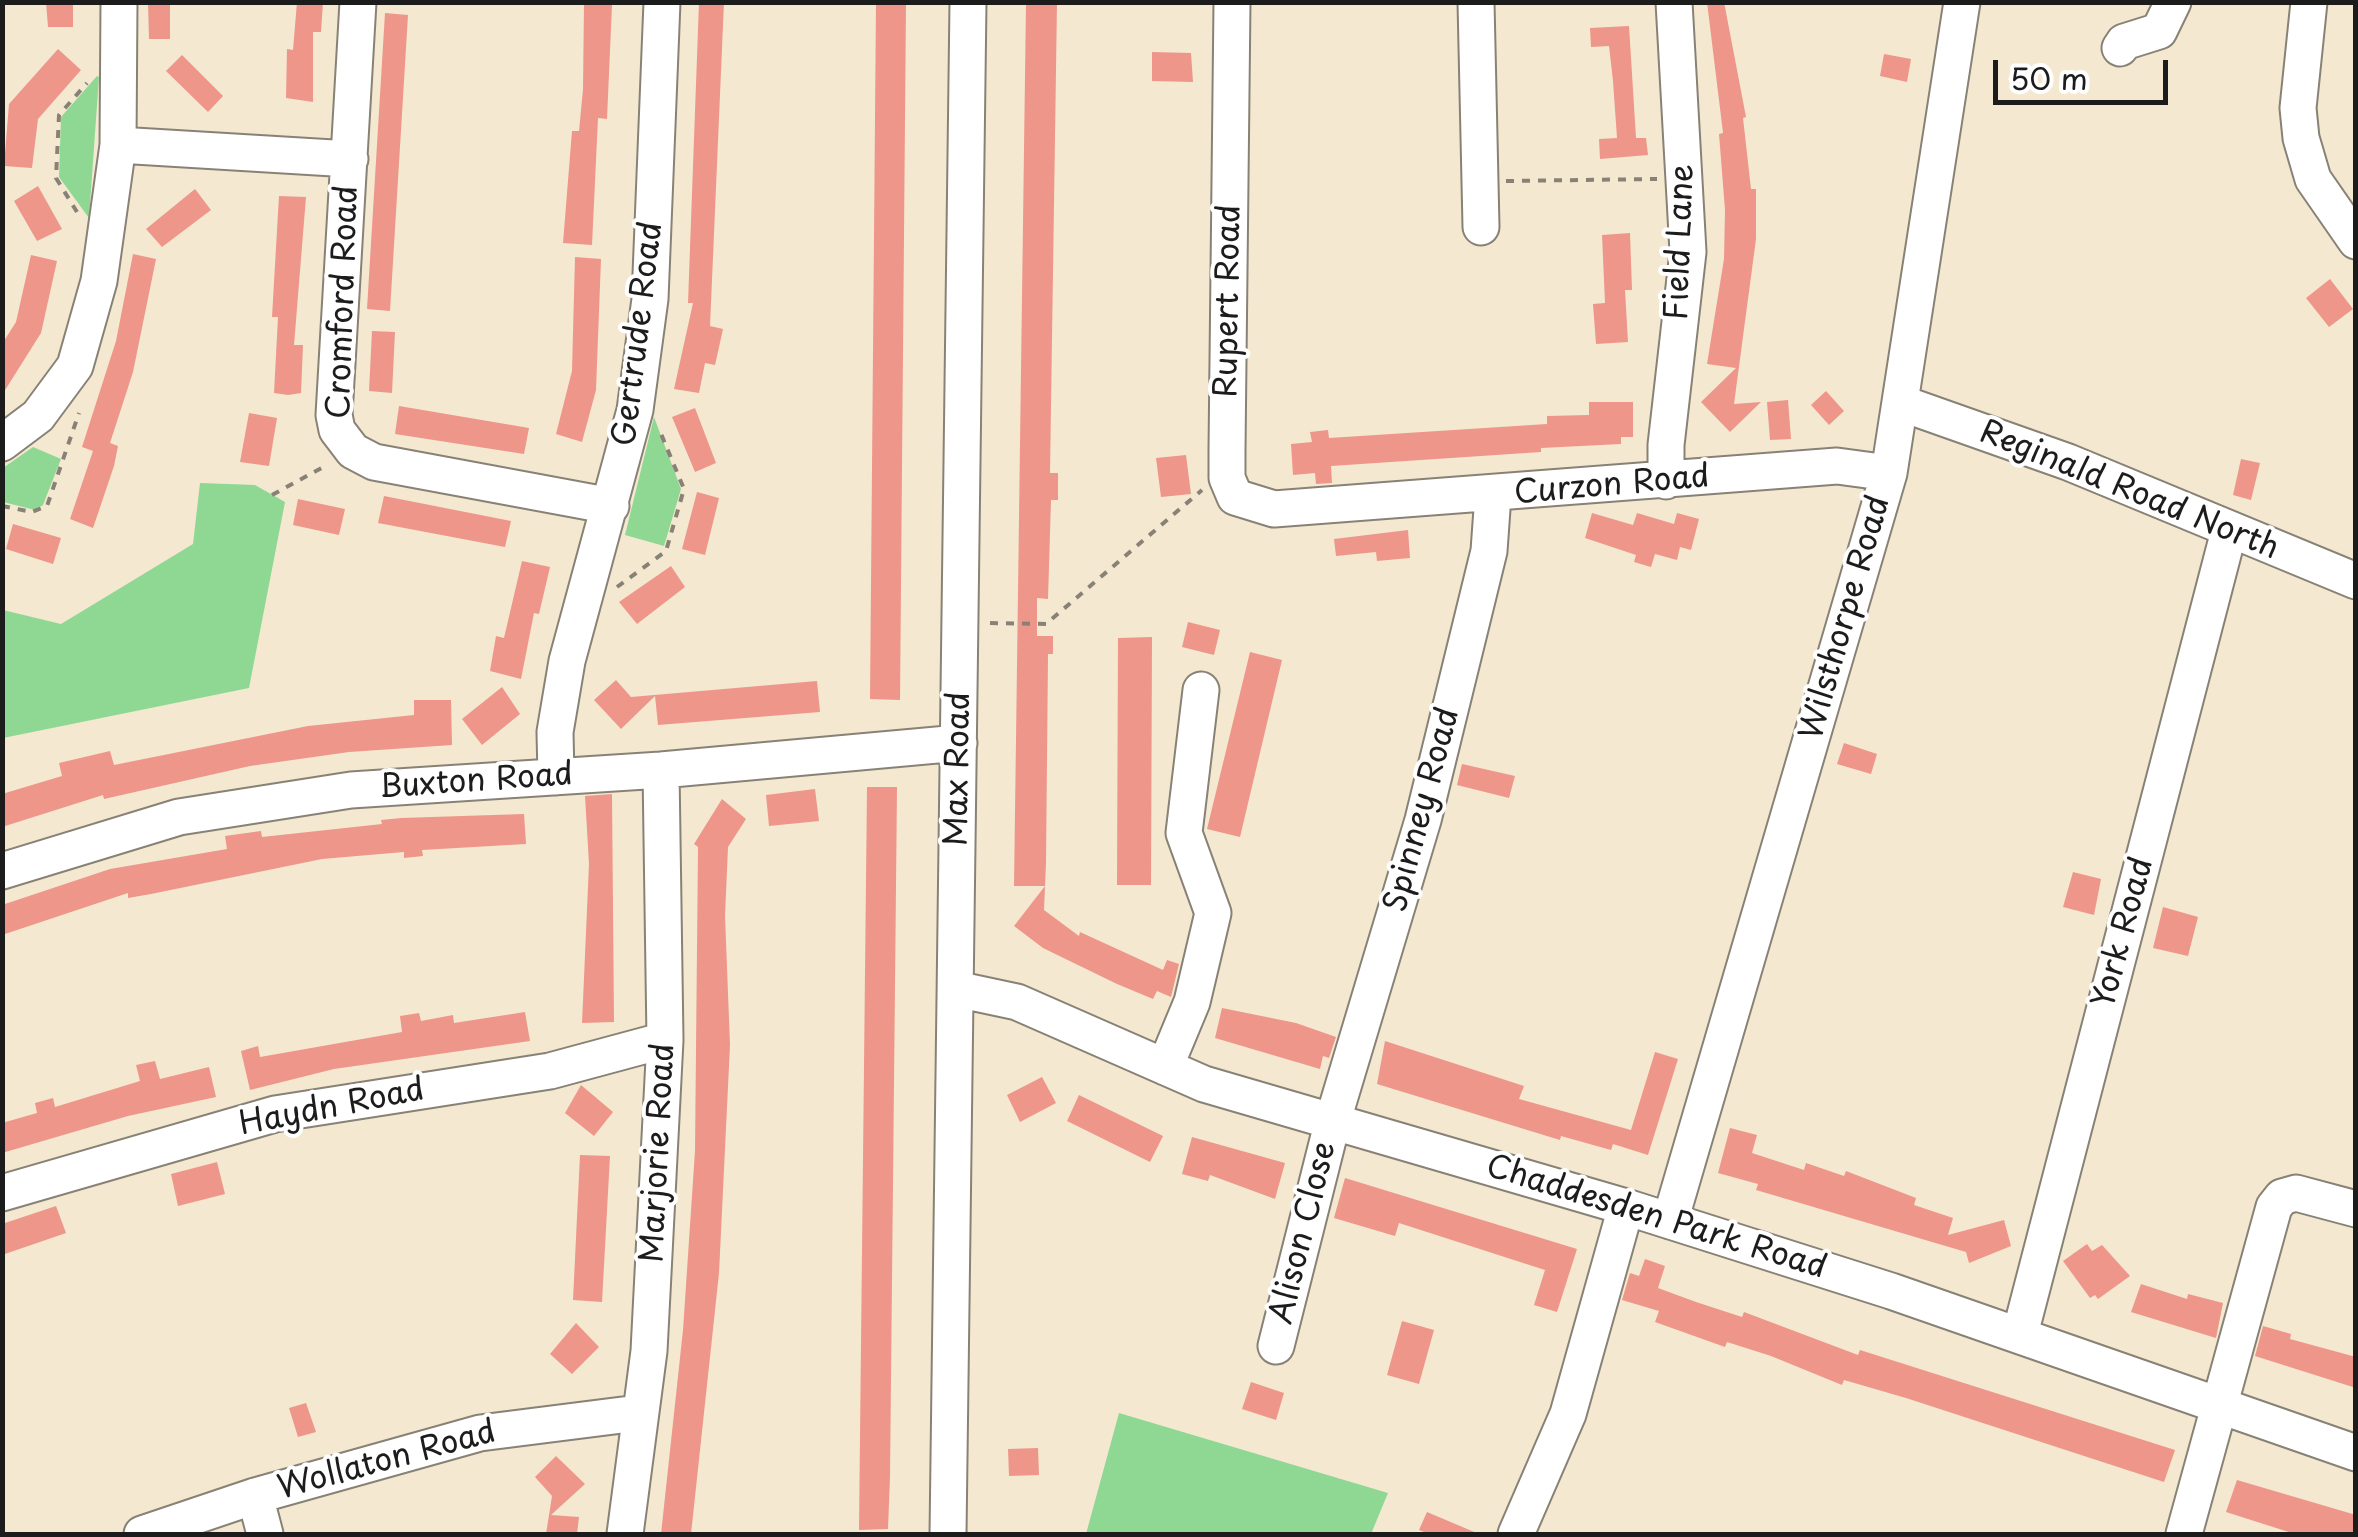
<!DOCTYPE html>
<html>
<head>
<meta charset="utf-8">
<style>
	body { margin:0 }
	#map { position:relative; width:2358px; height:1537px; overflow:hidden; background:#f4e8d0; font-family:"Playpen Sans",sans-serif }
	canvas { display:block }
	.frame { position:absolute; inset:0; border:5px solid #1c1c1c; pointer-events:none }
	.scale { position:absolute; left:1993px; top:60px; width:175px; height:45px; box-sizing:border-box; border:5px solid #1c1c1c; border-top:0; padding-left:12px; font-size:30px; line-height:35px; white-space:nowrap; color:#1c1c1c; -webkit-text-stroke:8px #fff; paint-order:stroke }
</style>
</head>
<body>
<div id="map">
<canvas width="2358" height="1537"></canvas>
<div class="frame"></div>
<div class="scale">50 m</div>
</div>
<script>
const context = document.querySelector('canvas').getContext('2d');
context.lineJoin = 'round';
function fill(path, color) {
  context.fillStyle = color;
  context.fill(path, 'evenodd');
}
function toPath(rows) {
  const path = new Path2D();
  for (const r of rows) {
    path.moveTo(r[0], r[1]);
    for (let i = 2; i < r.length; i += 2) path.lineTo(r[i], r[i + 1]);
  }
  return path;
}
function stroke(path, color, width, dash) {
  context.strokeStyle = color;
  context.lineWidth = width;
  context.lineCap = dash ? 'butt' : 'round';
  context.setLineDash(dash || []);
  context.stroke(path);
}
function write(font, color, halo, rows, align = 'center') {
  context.font = font + ' "Playpen Sans",sans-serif';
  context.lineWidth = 8;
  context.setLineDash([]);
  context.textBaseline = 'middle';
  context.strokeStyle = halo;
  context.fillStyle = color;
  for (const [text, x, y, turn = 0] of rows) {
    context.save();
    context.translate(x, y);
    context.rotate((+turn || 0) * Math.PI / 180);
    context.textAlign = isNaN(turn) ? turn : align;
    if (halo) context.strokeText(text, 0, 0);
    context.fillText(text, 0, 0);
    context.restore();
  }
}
fill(toPath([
	[97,76,99,77,89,218,59,177,61,117],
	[654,417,681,489,664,546,625,535],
	[33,447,61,459,43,505,35,510,3,502,3,468],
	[200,483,255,485,285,502,249,688,3,738,3,610,61,624,193,544],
	[1119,1413,1388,1493,1371,1534,1086,1534]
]), '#8ed894');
fill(toPath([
	[46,2,73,2,73,27,48,27],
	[148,2,170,2,170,39,149,39],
	[297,2,323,2,321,32,313,32,313,102,286,98,287,49,293,50],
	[699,2,724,2,710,326,723,329,715,365,705,363,699,393,674,389,693,303,688,303],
	[906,2,900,700,870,699,876,3],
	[1026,2,1057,2,1050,473,1058,473,1058,500,1051,500,1048,599,1037,598,1037,636,1053,636,1053,654,1048,654,1046,863,1044,910,1079,936,1080,932,1163,970,1167,960,1179,964,1171,997,1157,991,1153,999,1117,984,1043,948,1014,926,1045,886,1014,886],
	[1707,2,1724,2,1746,117,1743,118,1751,189,1756,189,1756,239,1734,404,1761,402,1730,432,1701,402,1736,368,1707,364,1724,259,1725,210,1719,134,1723,133],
	[584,3,612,5,607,119,598,118,592,245,563,243,572,131,579,131,583,89],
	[385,13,408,15,390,311,367,309],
	[1629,26,1636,138,1646,138,1648,155,1600,159,1599,139,1617,138,1613,81,1609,46,1591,47,1590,28],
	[58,49,81,70,38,119,32,168,4,166,9,104],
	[1152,52,1191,53,1193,82,1152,81],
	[1884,54,1911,59,1907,82,1880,76],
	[182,55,223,96,208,112,166,71],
	[38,186,62,229,37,241,14,201],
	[195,189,211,210,162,247,146,229],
	[279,196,306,197,294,345,303,345,301,393,288,395,274,393,278,317,272,317],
	[1630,233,1632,290,1625,290,1628,342,1596,344,1593,304,1605,303,1602,235],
	[133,254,156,259,133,372,110,443,118,446,114,466,93,528,70,519,93,451,82,447,116,341],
	[31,255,57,261,41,333,2,395,2,344,16,322],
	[575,257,601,259,596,390,582,442,556,434,572,371],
	[2330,279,2353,309,2329,327,2306,298],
	[372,331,395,332,392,393,369,391],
	[1826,391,1844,411,1829,425,1811,405],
	[1788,400,1791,439,1770,440,1767,402],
	[1589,402,1633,402,1633,437,1621,437,1621,444,1541,448,1541,452,1331,466,1332,483,1316,484,1315,473,1293,475,1291,444,1312,442,1310,432,1328,430,1329,438,1547,424,1547,416,1589,415],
	[399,406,529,428,524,454,395,434],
	[695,408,716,463,695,472,672,417],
	[249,413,277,418,269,466,240,462],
	[1186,455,1191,494,1161,497,1156,458],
	[2241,459,2260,463,2251,500,2233,495],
	[697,492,719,498,705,555,682,549],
	[384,496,511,521,505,547,378,523],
	[298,499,345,509,339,535,293,525],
	[1592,513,1633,525,1637,513,1674,524,1677,513,1699,519,1691,550,1680,547,1677,560,1655,554,1651,567,1634,562,1636,555,1585,538],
	[13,524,61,538,53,564,6,549],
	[1408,530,1410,558,1377,561,1376,552,1336,556,1334,539],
	[522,561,550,567,539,614,534,613,521,679,490,671,496,636,504,638],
	[671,566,685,587,637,624,619,602],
	[1188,622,1220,630,1214,655,1182,647],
	[1152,637,1151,885,1117,885,1118,638],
	[1250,652,1282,660,1240,837,1207,829],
	[616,680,631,697,817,681,820,712,658,725,655,696,621,729,594,700],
	[502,687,520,714,482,745,462,719],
	[414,700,451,700,452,745,349,752,250,766,104,799,103,795,2,827,2,794,62,776,59,763,110,751,114,765,308,726,414,715],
	[1844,743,1877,754,1871,774,1837,764],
	[1462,764,1515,776,1509,798,1457,785],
	[867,787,897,787,890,1477,888,1529,859,1530],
	[815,789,819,821,769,826,766,795],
	[612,794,614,1022,582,1023,589,864,585,796],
	[722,799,746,819,728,847,725,916,730,1045,719,1273,691,1534,661,1534,683,1330,695,1151,698,847,694,844],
	[524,814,526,844,422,850,423,856,404,858,404,852,322,859,151,894,128,898,128,893,2,935,2,905,110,869,227,849,225,836,261,831,262,837,382,824,381,820,401,818],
	[2073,872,2101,879,2094,915,2063,907],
	[2163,907,2198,917,2188,956,2153,948],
	[1222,1008,1296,1023,1336,1037,1329,1058,1323,1056,1320,1069,1215,1038],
	[525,1012,530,1041,334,1069,250,1090,241,1051,258,1046,260,1057,402,1032,400,1016,419,1013,421,1021,453,1015,454,1023],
	[1385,1041,1524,1086,1519,1099,1631,1130,1655,1052,1678,1059,1648,1155,1613,1144,1611,1150,1561,1136,1560,1140,1377,1084],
	[155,1061,160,1079,209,1067,216,1097,128,1116,2,1153,2,1123,37,1113,35,1103,53,1098,55,1107,140,1081,136,1065],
	[1042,1077,1056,1103,1020,1122,1007,1095],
	[581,1085,613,1112,594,1136,565,1113],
	[1079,1095,1163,1136,1150,1162,1067,1121],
	[1730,1128,1757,1135,1752,1153,1804,1170,1806,1163,1844,1176,1846,1171,1916,1198,1914,1205,1953,1218,1948,1235,2004,1220,2011,1246,1969,1263,1966,1252,1756,1190,1758,1184,1718,1173],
	[1192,1137,1285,1163,1275,1199,1210,1175,1208,1181,1182,1174],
	[580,1155,610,1156,602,1302,573,1300],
	[217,1162,225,1194,178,1206,171,1174],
	[1345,1178,1577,1249,1557,1312,1534,1305,1545,1270,1399,1223,1395,1236,1334,1218],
	[56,1206,66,1233,2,1255,2,1224],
	[2087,1244,2092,1251,2102,1245,2130,1276,2098,1299,2095,1295,2090,1298,2063,1261],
	[1645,1259,1665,1266,1658,1288,1696,1302,1742,1317,1744,1312,1858,1355,1860,1350,2175,1450,2164,1482,1906,1398,1844,1380,1842,1385,1771,1356,1727,1342,1725,1347,1655,1322,1659,1311,1622,1300,1630,1273,1639,1276],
	[2141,1284,2187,1299,2188,1294,2223,1303,2216,1338,2131,1312],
	[1402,1321,1434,1330,1419,1384,1387,1375],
	[576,1323,599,1347,572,1374,550,1354],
	[2263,1326,2291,1334,2290,1339,2356,1357,2356,1388,2255,1356],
	[1251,1382,1284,1393,1276,1420,1242,1409],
	[306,1403,316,1432,298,1437,289,1408],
	[1038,1448,1039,1475,1009,1476,1008,1449],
	[556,1456,585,1484,551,1515,579,1517,577,1534,546,1534,552,1496,535,1477],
	[2237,1480,2356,1515,2356,1534,2295,1534,2226,1512],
	[1427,1512,1479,1534,1429,1534,1419,1530]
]), '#ee9689');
const minor = toPath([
	[358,2,334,415,337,430,353,451,374,462,611,506],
	[1232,2,1227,450,1227,478,1235,497,1274,509,1837,466,1889,473],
	[1476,2,1481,227],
	[2309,2,2298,108,2301,138,2313,179,2356,241],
	[2120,48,2124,42,2159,31,2173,2],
	[118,145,350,159],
	[1901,403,2068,462,2356,581],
	[2,443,38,416,75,366,99,281,118,145,119,2],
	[1666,481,1666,445,1688,252,1674,2],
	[556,777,555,732,567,661,635,410,650,299,662,2],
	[2,871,179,817,351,790,661,770,959,743],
	[956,989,1017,1002,1204,1084,1626,1207,1891,1291,2356,1453],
	[1165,1067,1192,1002,1213,913,1184,833,1201,690],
	[2,1193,275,1114,550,1071,665,1040],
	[1670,1221,1889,473,1962,2],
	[2020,1334,2229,531],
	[1276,1346,1333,1120,1423,820,1489,551,1493,495],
	[255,1496,265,1534],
	[142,1534,255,1496,480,1433,638,1413],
	[625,1534,649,1351,665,1040,661,770],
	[948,1534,968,2],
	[1516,1534,1568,1414,1626,1207],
	[2184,1534,2274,1207,2282,1197,2296,1193,2356,1209]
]);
stroke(minor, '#888276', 39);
stroke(toPath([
	[1506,181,1657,179],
	[77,212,56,178,59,115,87,83],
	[272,495,327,465],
	[2,506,32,512,47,506,79,413],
	[617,587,666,551,684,489,659,429],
	[990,623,1046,624,1202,490]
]), '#888276', 4, [8, 8]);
stroke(minor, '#fff', 35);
write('32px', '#1c1c1c', '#fff', [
	["Field Lane",1681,242,-88],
	["Rupert Road",1229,301,-89],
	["Cromford Road",344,302,-88],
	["Gertrude Road",639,334,-83],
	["Curzon Road",1612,486,-5],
	["Reginald Road North",2129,491,22],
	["Wilsthorpe Road",1846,618,-74],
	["Max Road",959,769,-89],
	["Buxton Road",476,782,-4],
	["Spinney Road",1423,810,-75],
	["York Road",2124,933,-75],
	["Haydn Road",332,1108,-11],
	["Marjorie Road",659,1153,-87],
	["Chaddesden Park Road",1656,1218,17],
	["Alison Close",1304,1233,-76],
	["Wollaton Road",387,1461,-15]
]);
</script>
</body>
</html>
